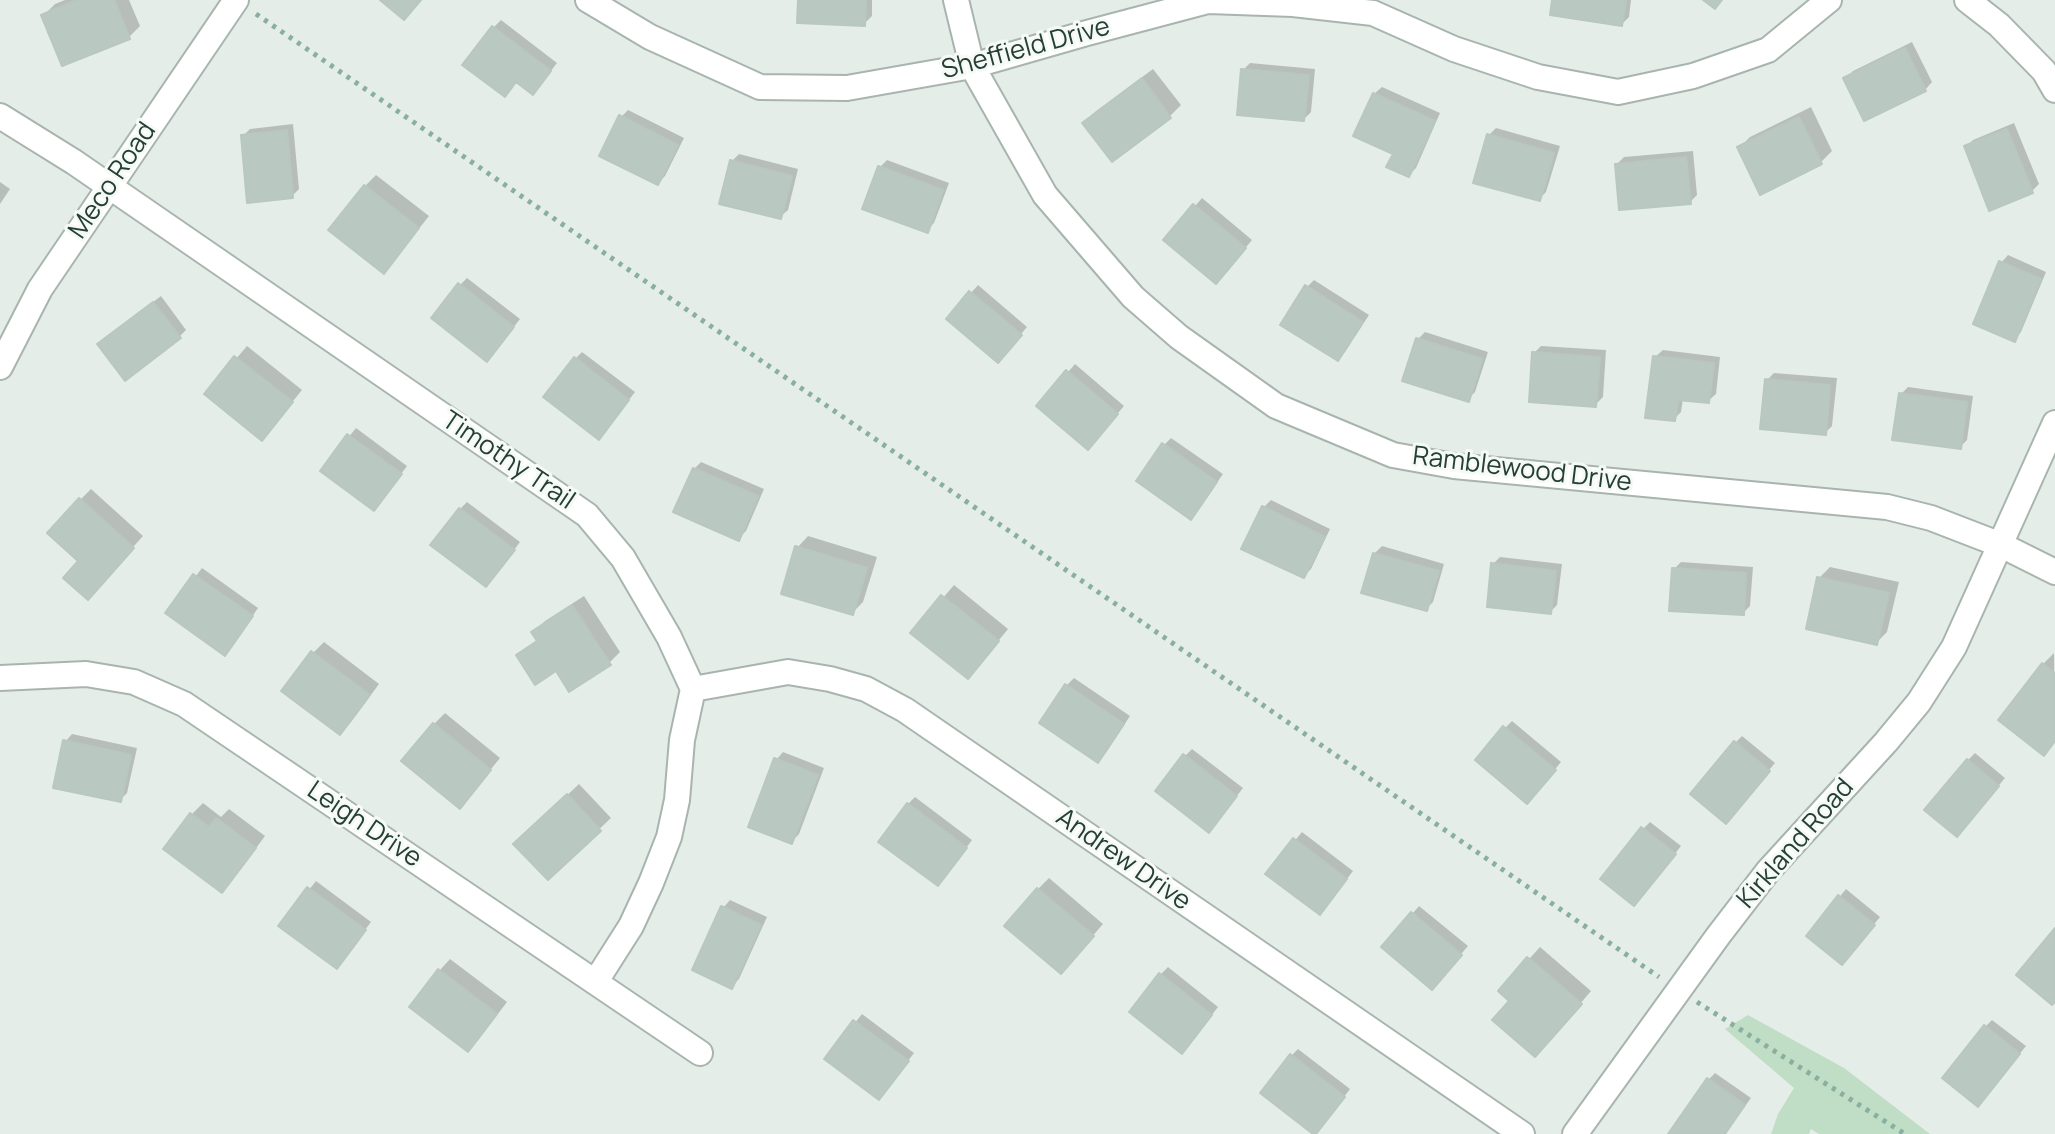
<!DOCTYPE html>
<html>
<head>
<meta charset="utf-8">
<style>
	body { margin:0 }
	canvas { display:block; background:#e5ede9 }
</style>
</head>
<body>
<canvas width="2055" height="1134"></canvas>
<script>
const context = document.querySelector('canvas').getContext('2d');
context.lineJoin = 'round';
function fill(path, color) {
  context.fillStyle = color;
  context.fill(path, 'evenodd');
}
function toPath(rows) {
  const path = new Path2D();
  for (const r of rows) {
    path.moveTo(r[0], r[1]);
    for (let i = 2; i < r.length; i += 2) path.lineTo(r[i], r[i + 1]);
  }
  return path;
}
function stroke(path, color, width, dash) {
  context.strokeStyle = color;
  context.lineWidth = width;
  context.lineCap = dash ? 'butt' : 'round';
  context.setLineDash(dash || []);
  context.stroke(path);
}
function write(font, color, halo, rows, align = 'center') {
  context.font = font + ' Manrope,sans-serif';
  context.lineWidth = 6;
  context.setLineDash([]);
  context.textBaseline = 'middle';
  context.strokeStyle = halo;
  context.fillStyle = color;
  for (const [text, x, y, turn = 0] of rows) {
    context.save();
    context.translate(x, y);
    context.rotate((+turn || 0) * Math.PI / 180);
    context.textAlign = isNaN(turn) ? turn : align;
    if (halo) context.strokeText(text, 0, 0);
    context.fillText(text, 0, 0);
    context.restore();
  }
}
fill(toPath([
	[1748,1015,1844,1068,1930,1134,1819,1134,1811,1129,1809,1134,1771,1134,1778,1114,1794,1088,1725,1029]
]), '#c0ddc5');
fill(toPath([
	[65,0,129,0,140,26,129,37,44,15,55,4],
	[800,0,872,0,872,16,864,24],
	[1554,0,1631,0,1629,17,1622,24],
	[501,20,557,63,540,85,517,80,494,27],
	[1912,42,1932,82,1925,90,1846,78,1853,71],
	[1250,63,1315,69,1311,112,1304,119,1243,70],
	[1153,69,1181,105,1170,116,1112,159,1085,123,1095,112],
	[1382,87,1440,113,1416,168,1409,175,1374,94],
	[1811,107,1832,151,1821,162,1761,192,1739,148,1750,137],
	[628,110,684,138,665,176,658,183,621,117],
	[2014,123,2039,184,2031,192,1966,147,1973,140],
	[293,124,299,189,292,196,243,136,250,129],
	[1496,128,1560,146,1546,192,1539,199,1489,135],
	[1693,151,1697,195,1690,202,1617,164,1624,157],
	[739,154,798,169,788,210,780,217,732,161],
	[887,160,949,183,934,223,927,230,880,167],
	[376,175,429,216,394,260,365,186],
	[0,182,10,189,0,204],
	[1202,198,1252,240,1223,275,1166,240],
	[2008,255,2046,272,2021,332,2014,339,2001,263],
	[467,278,520,319,494,352,460,285],
	[1314,280,1369,315,1345,352,1338,359,1307,287],
	[978,285,1027,327,1005,353,948,319],
	[161,296,186,330,179,337,106,338],
	[1425,332,1488,352,1475,392,1468,399,1418,339],
	[247,346,302,390,262,439,206,394],
	[1541,346,1606,350,1603,397,1595,405,1534,353],
	[1663,350,1720,357,1716,394,1708,401,1683,398,1681,412,1674,419,1655,357],
	[582,352,635,392,606,430,575,359],
	[1075,364,1124,406,1095,440,1039,406],
	[1774,373,1837,378,1832,426,1825,433,1767,380],
	[1908,387,1973,396,1967,440,1960,447,1901,394],
	[356,428,407,466,381,501,322,470],
	[1171,438,1223,474,1198,510,1191,517,1164,445],
	[701,462,764,489,746,531,739,538,694,469],
	[91,489,143,536,98,586,81,561,80,500],
	[1271,500,1330,529,1311,569,1304,576,1263,508],
	[467,502,520,542,493,578,460,509],
	[808,536,877,557,863,602,852,613,797,548],
	[1382,546,1444,564,1433,602,1426,609,1374,554],
	[1500,557,1562,564,1557,605,1550,612,1493,564],
	[1681,562,1753,567,1750,606,1743,613,1674,569],
	[1830,567,1899,582,1887,632,1876,643,1819,578],
	[202,568,258,608,232,646,168,613],
	[954,585,1008,629,978,666,913,633],
	[584,596,620,652,609,663,556,668,519,656,538,639,534,632,545,621],
	[324,642,379,684,351,722,340,733,313,653],
	[2054,653,2055,742,2044,753,2001,719,2043,664],
	[1074,678,1130,716,1105,754,1098,761,1067,685],
	[445,713,500,758,470,795,434,724],
	[1512,721,1561,762,1534,795,1505,728],
	[72,734,137,748,127,793,120,800,65,742],
	[1742,736,1775,763,1732,814,1735,743],
	[1192,749,1243,788,1215,824,1185,756],
	[783,752,824,768,799,834,792,841,776,760],
	[1975,753,2005,778,1964,827,1968,760],
	[579,784,611,818,548,878,527,833],
	[915,797,972,840,945,877,908,804],
	[203,803,221,817,229,809,265,836,233,879,222,890,166,848,192,814],
	[1650,822,1681,846,1641,897,1643,829],
	[1302,832,1353,871,1326,906,1268,873],
	[1049,878,1103,924,1072,960,1038,889],
	[316,881,371,922,343,959,281,925],
	[1846,889,1880,917,1849,955,1808,935],
	[730,900,767,917,739,979,732,986,723,908],
	[1419,906,1468,946,1439,980,1384,947],
	[1540,947,1591,991,1546,1044,1501,990],
	[450,959,507,1002,479,1039,468,1050,411,1007,440,970],
	[1168,967,1218,1007,1189,1044,1161,974],
	[862,1014,914,1053,886,1090,827,1058],
	[1992,1020,2026,1046,1985,1097,1985,1027],
	[1298,1049,1350,1089,1322,1126,1291,1056],
	[1715,1073,1751,1098,1725,1134,1670,1134,1708,1080]
]), '#0003');
const building = toPath([
	[77,0,114,0,130,39,62,66,41,15,77,0],
	[380,0,421,0,404,20,380,0],
	[798,0,866,0,865,26,797,23,798,0],
	[1552,0,1626,0,1622,26,1550,15,1552,0],
	[1703,0,1722,0,1715,9,1703,0],
	[492,26,551,71,533,95,516,82,505,97,462,65,492,26],
	[1905,48,1926,91,1864,121,1843,78,1905,48],
	[1241,69,1309,75,1304,121,1237,115,1241,69],
	[1142,78,1171,118,1112,162,1082,123,1142,78],
	[1373,93,1435,121,1409,177,1386,167,1393,154,1353,136,1373,93],
	[619,115,678,145,658,185,599,156,619,115],
	[1799,117,1822,164,1760,195,1737,147,1799,117],
	[2007,129,2033,193,1989,211,1964,146,2007,129],
	[287,130,293,198,247,203,241,135,287,130],
	[1487,134,1554,153,1540,201,1473,183,1487,134],
	[1686,157,1691,204,1619,210,1615,164,1686,157],
	[730,160,792,176,781,219,719,204,730,160],
	[878,166,943,190,928,233,862,209,878,166],
	[364,185,419,228,384,274,328,230,364,185],
	[1193,204,1246,248,1216,284,1163,240,1193,204],
	[1999,261,2041,279,2015,342,1973,324,1999,261],
	[458,283,514,327,487,362,431,318,458,283],
	[1305,285,1363,322,1338,361,1280,325,1305,285],
	[969,291,1022,335,998,363,946,319,969,291],
	[153,302,181,338,125,381,97,344,153,302],
	[1416,338,1482,359,1469,402,1402,381,1416,338],
	[1532,352,1600,357,1596,407,1529,402,1532,352],
	[234,356,293,402,262,441,204,394,234,356],
	[1653,356,1714,363,1709,403,1678,400,1675,421,1645,418,1653,356],
	[574,357,629,400,599,440,543,397,574,357],
	[1066,370,1118,414,1088,450,1036,406,1066,370],
	[1765,379,1830,385,1826,435,1760,429,1765,379],
	[1899,393,1967,402,1961,449,1892,440,1899,393],
	[347,434,402,474,374,511,320,471,347,434],
	[1162,443,1217,482,1191,520,1136,481,1162,443],
	[693,468,758,496,739,541,673,512,693,468],
	[79,498,134,548,88,600,63,578,78,561,47,533,79,498],
	[1262,506,1325,537,1304,578,1241,549,1262,506],
	[459,508,515,550,486,587,430,545,459,508],
	[795,546,867,568,853,615,781,594,795,546],
	[1373,553,1439,571,1427,611,1361,593,1373,553],
	[1491,563,1556,571,1551,614,1487,607,1491,563],
	[1672,568,1746,573,1744,615,1669,611,1672,568],
	[193,574,253,616,225,656,165,613,193,574],
	[1817,577,1889,593,1877,645,1806,629,1817,577],
	[941,595,999,641,968,679,910,633,941,595],
	[572,605,611,665,569,692,556,671,535,685,516,655,537,641,531,632,572,605],
	[311,651,370,695,340,735,281,691,311,651],
	[2042,663,2055,673,2055,741,2044,756,1998,720,2042,663],
	[1065,684,1124,724,1098,763,1039,723,1065,684],
	[433,723,491,770,460,809,401,761,433,723],
	[1503,726,1556,770,1527,804,1475,760,1503,726],
	[63,740,131,755,121,802,53,788,63,740],
	[1734,741,1770,771,1726,824,1690,794,1734,741],
	[1183,754,1237,796,1209,833,1155,791,1183,754],
	[774,758,818,775,792,844,748,827,774,758],
	[1967,759,1999,786,1957,837,1924,810,1967,759],
	[567,794,601,831,548,880,513,844,567,794],
	[907,803,967,848,938,886,878,842,907,803],
	[190,813,209,827,216,818,256,848,222,893,163,849,190,813],
	[1641,827,1676,854,1634,906,1600,879,1641,827],
	[1293,838,1347,879,1320,915,1265,874,1293,838],
	[307,887,366,930,337,969,278,926,307,887],
	[1037,888,1094,936,1061,974,1004,926,1037,888],
	[1838,895,1875,925,1842,965,1806,936,1838,895],
	[721,906,761,925,732,989,692,970,721,906],
	[1411,912,1462,955,1432,990,1381,947,1411,912],
	[2055,928,2055,1002,2052,1005,2016,975,2055,928],
	[1527,957,1582,1004,1535,1057,1492,1020,1509,1001,1498,991,1527,957],
	[438,969,497,1014,468,1052,409,1007,438,969],
	[1159,973,1212,1015,1182,1054,1129,1012,1159,973],
	[853,1020,909,1061,879,1100,824,1059,853,1020],
	[1984,1025,2020,1054,1978,1107,1942,1078,1984,1025],
	[1290,1054,1345,1097,1316,1134,1313,1134,1260,1093,1290,1054],
	[1707,1078,1745,1105,1725,1134,1668,1134,1707,1078]
]);
fill(building, '#bac8c2');
stroke(building, '#b8c7bf', 2);
const street = toPath([
	[588,0,650,37,760,87,847,88,972,66,1087,33,1208,1,1293,4,1373,13,1454,49,1538,77,1618,92,1693,76,1768,50,1829,0],
	[956,0,972,66,1045,195,1133,297,1179,337,1276,406,1393,455,1454,466,1887,507,1931,518,2001,545,2055,572],
	[1967,0,1999,25,2044,71,2055,90],
	[0,116,74,162,587,515,623,558,669,637,693,689,682,740,677,800,669,837,651,883,631,926,596,981],
	[0,367,40,289,236,0],
	[0,678,86,674,134,682,184,704,700,1053],
	[693,689,788,672,830,679,866,689,905,710,1522,1134],
	[1575,1134,1718,936,1768,871,1886,742,1919,702,1954,647,2055,423]
]);
stroke(street, '#a8b5af', 28);
stroke(toPath([
	[256,14,1659,977],
	[1697,1002,1905,1134]
]), '#88af9f', 5, [4, 6]);
stroke(street, '#fff', 24);
write('26px', '#253f35', '#f6faf7', [
	["Sheffield Drive",1026,49,-15],
	["Meco Road",113,181,-56],
	["Timothy Trail",508,461,34],
	["Ramblewood Drive",1522,470,7],
	["Leigh Drive",364,825,34],
	["Kirkland Road",1796,844,-49],
	["Andrew Drive",1123,860,35]
]);
</script>
</body>
</html>
